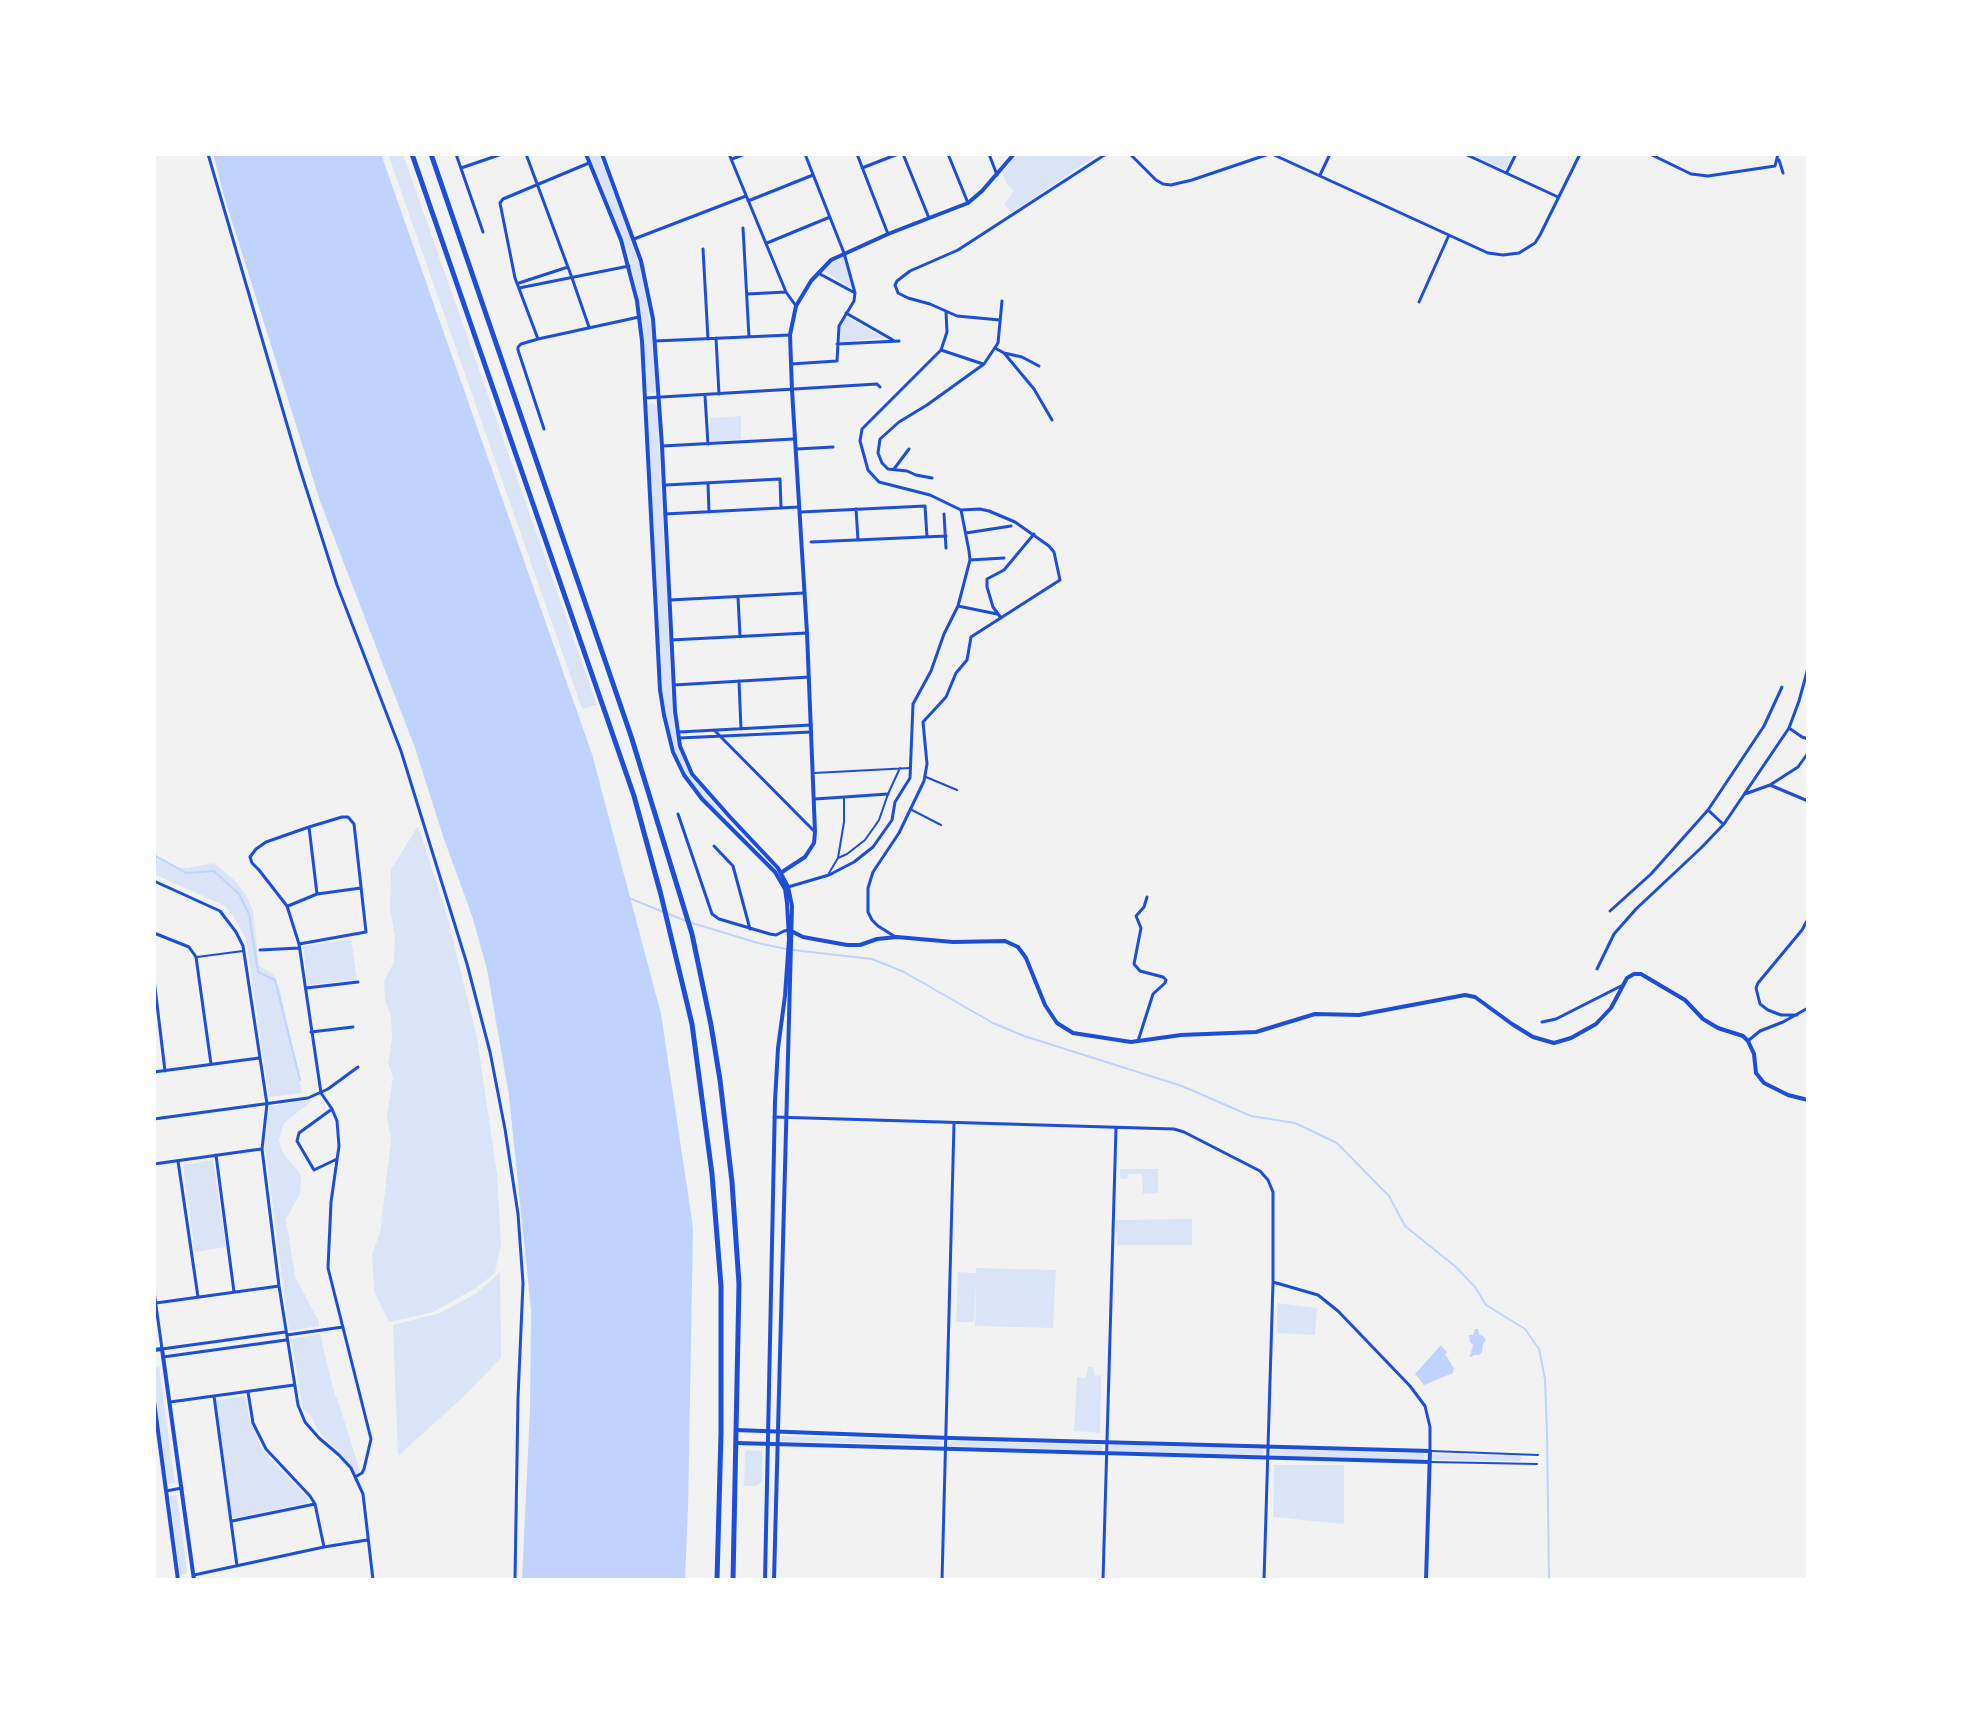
<!DOCTYPE html>
<html>
<head>
<meta charset="utf-8">
<style>
	body { margin:0 }
	#map { position:relative; width:1962px; height:1734px; overflow:hidden; background:#f2f2f2; font-family:Montserrat,sans-serif }
	canvas { display:block }
	.frame { position:absolute; inset:0; border:156px solid #fff; pointer-events:none }
</style>
</head>
<body>
<div id="map">
<canvas width="1962" height="1734"></canvas>
<div class="frame"></div>
</div>
<script>
const context = document.querySelector('canvas').getContext('2d');
context.lineJoin = 'round';
function fill(path, color) {
  context.fillStyle = color;
  context.fill(path, 'evenodd');
}
function toPath(rows) {
  const path = new Path2D();
  for (const r of rows) {
    path.moveTo(r[0], r[1]);
    for (let i = 2; i < r.length; i += 2) path.lineTo(r[i], r[i + 1]);
  }
  return path;
}
function stroke(path, color, width, dash) {
  context.strokeStyle = color;
  context.lineWidth = width;
  context.lineCap = dash ? 'butt' : 'round';
  context.setLineDash(dash || []);
  context.stroke(path);
}
fill(toPath([
	[388,154,403,154,597,705,582,709],
	[589,154,599,154,632,240,641,270,651,325,656,391,654,393,649,393,647,390,641,313,630,259],
	[1017,154,1099,154,1011,213,1004,204,1014,191,1006,183,1002,173],
	[1470,154,1513,154,1505,170],
	[843,257,847,270,853,289,824,271,833,262],
	[847,317,884,338,840,342,841,326],
	[653,403,657,406,673,719,684,763,693,779,725,817,713,808,701,796,685,774,676,754,665,711,661,688,647,407,648,404],
	[741,416,741,439,711,442,710,418],
	[418,826,447,915,477,1038,497,1173,501,1244,495,1273,476,1288,433,1312,389,1322,374,1291,372,1254,380,1233,391,1141,387,1116,393,1077,388,1063,392,1040,391,1016,385,1000,384,981,394,962,395,936,390,908,391,869],
	[154,854,178,867,186,868,214,863,234,880,246,895,253,911,259,966,273,974,280,990,302,1093,269,1097,246,939,232,914,223,905,154,874],
	[351,939,357,980,308,985,303,946],
	[313,1100,284,1123,279,1140,283,1153,301,1175,300,1194,286,1219,295,1276,319,1322,319,1326,289,1331,265,1146,269,1106],
	[213,1160,226,1247,195,1252,183,1165],
	[1120,1169,1158,1169,1158,1193,1143,1194,1142,1174,1128,1174,1127,1179,1120,1178],
	[1192,1219,1192,1245,1117,1245,1116,1220],
	[976,1268,1056,1270,1053,1328,975,1326,976,1279,974,1322,956,1322,958,1272,976,1273],
	[500,1272,501,1358,462,1398,398,1456,393,1325,440,1313,477,1293],
	[1277,1303,1317,1308,1315,1335,1277,1333],
	[320,1334,334,1392,339,1404,360,1471,355,1474,353,1468,340,1453,319,1432,310,1415,303,1409,291,1339],
	[159,1366,175,1483,168,1484,154,1386,154,1367],
	[1088,1367,1093,1367,1095,1376,1101,1375,1100,1433,1074,1431,1077,1377,1086,1378],
	[245,1396,249,1417,260,1445,271,1460,306,1496,308,1501,306,1503,234,1518,232,1517,216,1400],
	[782,1436,940,1441,941,1445,782,1441],
	[949,1441,1101,1445,1102,1448,1102,1451,948,1446],
	[1110,1445,1262,1449,1264,1453,1261,1455,1110,1451,1108,1448],
	[747,1450,762,1451,762,1482,756,1486,744,1486,745,1452],
	[1272,1450,1423,1453,1425,1457,1423,1460,1271,1456,1270,1451],
	[1431,1454,1520,1456,1522,1458,1520,1461,1432,1460],
	[1274,1465,1344,1465,1344,1524,1273,1517],
	[177,1495,187,1573,180,1575,170,1496]
]), '#dbe4f7');
fill(toPath([
	[213,154,381,154,592,754,661,1014,693,1228,688,1508,685,1580,522,1580,530,1409,531,1310,509,1096,487,969,472,916,443,836,415,748,320,501,224,196],
	[1475,1329,1478,1329,1479,1334,1485,1338,1486,1341,1483,1343,1482,1352,1479,1355,1474,1355,1471,1357,1469,1356,1471,1353,1473,1345,1470,1342,1469,1335,1473,1335],
	[1441,1345,1447,1352,1445,1354,1454,1368,1453,1373,1424,1385,1415,1374]
]), '#bfd3fe');
stroke(toPath([
	[154,855,186,873,214,871,239,894,249,914,258,972,275,980,300,1080],
	[629,898,686,921],
	[692,923,758,943,786,949],
	[793,950,872,959,904,972,993,1023,1024,1036,1182,1086,1251,1116,1295,1123,1337,1143,1389,1196,1405,1226,1456,1267,1475,1287,1486,1305,1525,1329,1539,1349,1545,1379,1547,1431,1549,1580]
]), '#bfd3fe', 2);
stroke(toPath([
	[1431,1451,1538,1455],
	[1431,1462,1537,1464]
]), '#1d4ed8', 2);
stroke(toPath([
	[814,773,910,768],
	[926,777,957,790],
	[912,810,941,825],
	[838,858,847,854,865,840,879,820,888,794,900,768],
	[829,873,838,858,844,822,844,798],
	[197,957,243,951]
]), '#1d4ed8', 2);
stroke(toPath([
	[208,154,300,469,337,585,401,751,467,964,490,1052,505,1129,518,1214,523,1283,518,1398,515,1580],
	[456,154,483,232],
	[526,154,572,278,589,327],
	[729,154,786,292,796,306],
	[857,154,888,234],
	[903,154,929,218],
	[948,154,968,203],
	[989,154,997,175],
	[1130,154,1156,180,1163,184,1171,185,1192,180,1269,154],
	[1272,154,1488,253,1503,255,1519,253,1535,243,1540,235,1580,154],
	[1465,154,1558,197],
	[1650,154,1691,174,1708,176,1775,166,1778,154],
	[732,159,745,154],
	[1779,160,1783,173],
	[461,168,502,154],
	[862,168,898,154],
	[1507,172,1516,154],
	[1320,175,1330,154],
	[748,201,813,175],
	[743,228,749,337],
	[634,239,746,196],
	[767,243,830,217],
	[703,249,708,339],
	[820,274,855,293],
	[519,283,568,267],
	[519,288,629,266],
	[747,294,786,292],
	[1419,302,1449,235],
	[846,313,893,340],
	[1000,320,957,316,930,304,908,298,898,293,895,285,897,281,910,271,958,250,1106,154],
	[716,338,719,394],
	[538,339,515,278,500,203,503,199,589,163],
	[655,341,790,335],
	[837,344,899,341],
	[995,348,1004,353,1034,389,1052,420],
	[941,350,983,364],
	[1004,353,1022,357,1039,366],
	[791,364,837,361,839,326,854,301,855,293,844,253,805,154],
	[705,396,708,444],
	[645,398,877,384,880,387],
	[544,429,518,350,518,347,521,344,538,339,639,317],
	[662,446,794,439],
	[797,449,833,447],
	[894,469,909,449],
	[932,478,916,475,907,471,888,469,882,463,878,453,880,439,899,422,927,405,984,364,998,343,1002,301],
	[708,483,709,512],
	[666,485,780,479,781,508],
	[856,509,858,540],
	[801,512,925,506,927,537],
	[665,514,799,507],
	[944,514,946,548],
	[966,533,1011,526],
	[811,542,946,536],
	[970,560,1004,558],
	[738,597,740,636],
	[670,600,804,593],
	[958,606,997,614],
	[1001,618,993,607,987,587,987,579,1004,570,1034,534],
	[671,640,807,633],
	[739,681,741,729],
	[674,685,809,677],
	[1789,728,1802,737,1808,739],
	[714,730,815,832],
	[679,732,811,725],
	[679,738,811,732],
	[1770,785,1808,801],
	[1745,794,1770,785,1798,767,1808,753],
	[815,799,888,794],
	[1708,810,1723,824],
	[678,814,712,914,719,919,770,934,776,935,784,931,789,930],
	[309,827,317,894],
	[714,846,733,866,750,929],
	[154,881,220,911,236,932,243,946,267,1104,262,1149,279,1286,298,1405,305,1422,319,1438,339,1455,351,1468,363,1494,373,1580],
	[788,887,829,875,854,862,873,847,892,820,895,802,910,778,913,704,931,671,944,634,958,606,970,560,969,551,961,510],
	[288,906,317,894,361,888],
	[1610,911,1651,874,1708,810,1764,726,1782,687],
	[154,933,189,947,196,957,211,1064],
	[894,936,878,926,872,920,868,912,868,888,873,872,899,833,924,781,927,764,923,722,946,697,956,673,967,660,971,637,1060,580,1054,552,1049,546,1015,522,989,511,980,509,961,510,930,495,879,482,868,470,860,441,862,429,941,350,947,332,946,312],
	[299,944,366,932,354,824,348,817,342,817,309,827,266,842,256,849,250,857,252,863,259,870,287,906,299,944,321,1093,332,1109,337,1121,339,1146,331,1202,328,1268,371,1439,364,1469,362,1473,355,1477],
	[260,950,299,948],
	[1597,969,1614,934,1636,909,1701,848,1724,824,1789,728,1799,701,1808,668],
	[154,979,165,1071],
	[306,988,358,982],
	[1797,1015,1781,1015,1768,1010,1760,1004,1756,988,1758,983,1802,930,1808,919],
	[1542,1022,1556,1019,1621,986],
	[311,1032,353,1027],
	[1749,1040,1760,1031,1783,1022,1808,1008],
	[1138,1041,1153,994,1165,983,1166,980,1163,977,1140,971,1134,964,1141,928,1136,916,1144,907,1147,897],
	[154,1072,259,1058],
	[332,1109,299,1133,297,1141,314,1170,337,1159],
	[774,1117,1174,1129,1184,1132,1260,1171,1268,1180,1273,1192,1273,1282,1264,1580],
	[154,1119,308,1098,328,1089,358,1067],
	[216,1155,234,1292],
	[178,1161,198,1297],
	[154,1164,261,1149],
	[1273,1282,1318,1295,1338,1311,1410,1386,1425,1406,1430,1427,1430,1451],
	[154,1291,162,1349,285,1332],
	[156,1303,279,1286],
	[287,1335,343,1327],
	[163,1357,286,1340],
	[248,1392,253,1423,266,1449,310,1496,315,1504,324,1547],
	[214,1396,237,1566],
	[170,1402,294,1385],
	[166,1491,182,1488],
	[232,1521,315,1504],
	[194,1575,324,1547,367,1540],
	[942,1580,954,1124],
	[1103,1580,1116,1128]
]), '#1d4ed8', 3);
stroke(toPath([
	[782,872,805,857,814,843,815,832,807,633,792,390,790,335,796,306,811,281,831,260,888,234,968,203,982,191,1014,154],
	[791,931,803,937,847,945,860,945,877,939,897,937,953,942,1005,941,1018,947,1026,958,1045,1005,1057,1023,1073,1033,1131,1042,1181,1035,1256,1032,1315,1014,1359,1015,1465,995,1475,997,1512,1024,1533,1037,1554,1043,1571,1038,1596,1024,1611,1008,1627,978,1634,974,1641,974,1685,1000,1703,1019,1718,1028,1743,1036,1748,1041,1754,1054,1756,1073,1764,1083,1788,1095,1808,1100],
	[154,1350,162,1349,194,1580],
	[154,1401,178,1580],
	[736,1430,950,1438,1430,1451,1426,1580],
	[736,1443,1430,1462]
]), '#1d4ed8', 4);
stroke(toPath([
	[586,154,621,240,637,301,642,341,660,690,664,715,673,752,684,775,702,799,775,872,785,889,787,903,789,939,785,996,778,1048,775,1101,765,1580],
	[602,154,641,261,653,319,662,446,675,711,680,746,692,774,730,817,778,868,788,887,792,906,774,1580]
]), '#1d4ed8', 4);
stroke(toPath([
	[412,154,634,796,661,895,692,1024,712,1174,721,1286,721,1433,717,1580],
	[431,154,631,736,692,934,711,1025,720,1080,732,1182,739,1284,733,1580]
]), '#1d4ed8', 5);
</script>
</body>
</html>
